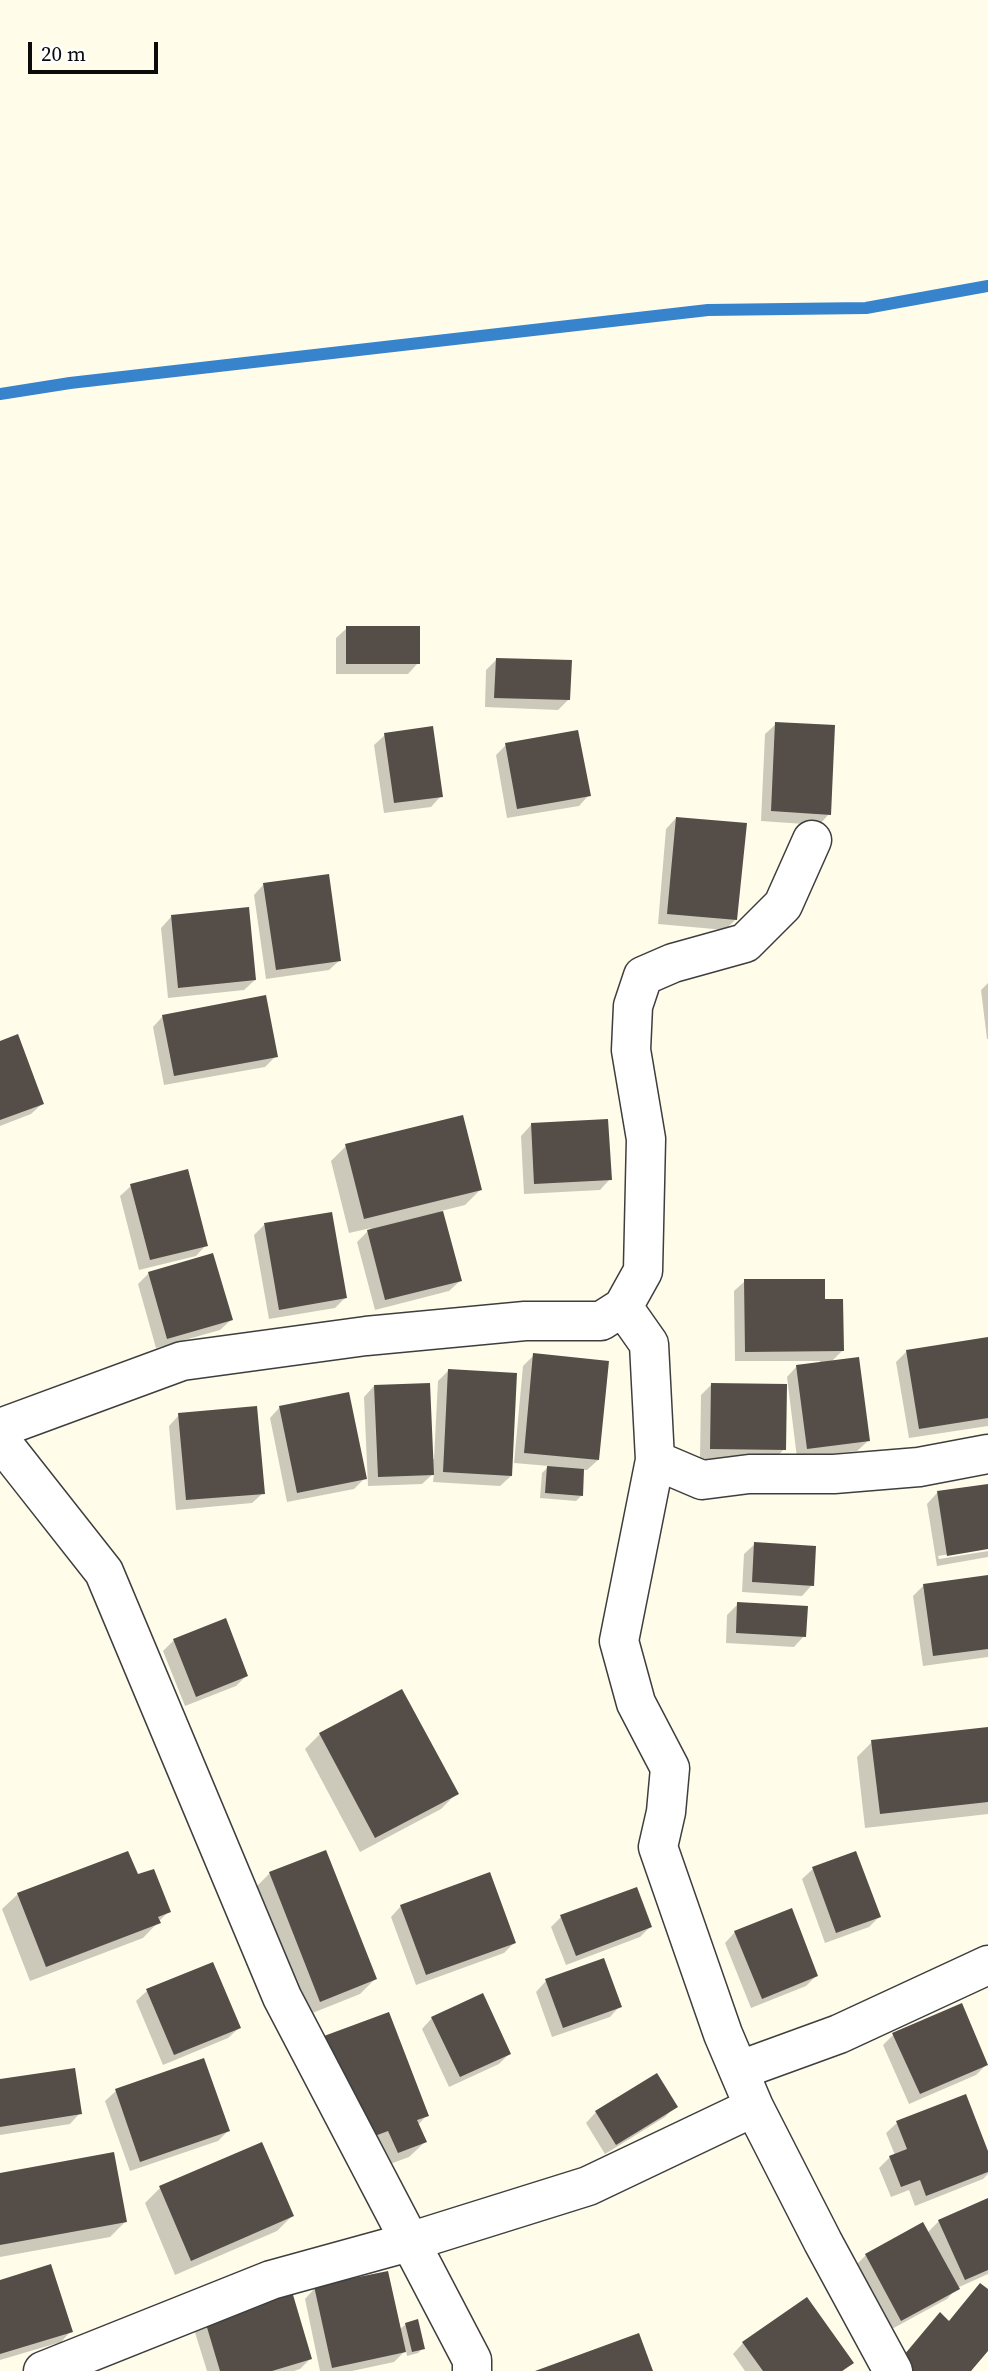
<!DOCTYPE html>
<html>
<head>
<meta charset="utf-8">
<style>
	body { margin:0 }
	#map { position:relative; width:988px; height:2371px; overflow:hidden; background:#fffce9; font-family:"Source Serif 4",serif }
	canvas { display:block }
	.scale { position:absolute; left:28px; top:42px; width:130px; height:32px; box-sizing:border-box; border:4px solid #0b0b0b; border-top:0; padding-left:9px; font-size:21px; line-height:24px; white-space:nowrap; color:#0b0b0b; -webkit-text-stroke:5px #fff; paint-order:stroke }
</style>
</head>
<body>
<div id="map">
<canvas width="988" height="2371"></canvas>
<div class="scale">20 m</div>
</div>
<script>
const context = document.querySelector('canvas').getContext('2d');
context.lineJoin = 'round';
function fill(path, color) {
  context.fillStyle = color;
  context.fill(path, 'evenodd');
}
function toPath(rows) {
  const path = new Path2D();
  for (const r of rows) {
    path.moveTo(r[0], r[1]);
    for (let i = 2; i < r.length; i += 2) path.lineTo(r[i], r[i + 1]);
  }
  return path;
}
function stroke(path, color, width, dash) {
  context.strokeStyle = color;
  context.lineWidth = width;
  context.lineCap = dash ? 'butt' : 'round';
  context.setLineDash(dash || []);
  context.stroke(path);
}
fill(toPath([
	[347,628,418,663,408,674,336,674,336,638],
	[497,659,569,699,558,710,485,707,486,670],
	[776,724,829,814,819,825,761,821,765,734],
	[385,735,441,796,431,807,384,813,374,745],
	[506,745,589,795,579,806,507,818,496,755],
	[676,818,736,919,725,930,658,924,666,829],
	[264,884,340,960,329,970,266,979,254,895],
	[171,917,255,980,244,990,168,998,161,928],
	[988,983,988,1039,987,1039,981,990],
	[163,1016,276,1056,265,1067,164,1085,153,1027],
	[0,1043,42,1104,31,1114,0,1126],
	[531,1125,610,1179,600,1190,524,1194,521,1136],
	[346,1146,480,1190,465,1205,441,1211,460,1281,449,1291,375,1310,357,1242,371,1228,349,1233,331,1161],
	[131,1186,206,1245,196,1256,139,1270,120,1196],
	[264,1225,345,1298,335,1308,269,1319,254,1235],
	[149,1273,231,1320,220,1330,156,1348,138,1284],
	[745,1281,824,1301,842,1351,830,1363,868,1441,857,1451,797,1458,787,1377,797,1366,820,1364,820,1361,735,1361,734,1291],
	[988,1339,988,1426,909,1438,896,1362,907,1351],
	[534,1355,598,1460,587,1470,582,1470,581,1496,576,1501,540,1498,542,1473,549,1466,514,1463,523,1366],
	[449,1370,511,1476,500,1486,433,1482,434,1473,422,1484,368,1486,364,1397,374,1386,432,1459,434,1459,438,1381],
	[711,1385,784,1449,774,1460,700,1459,701,1395],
	[280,1407,365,1478,354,1489,287,1502,270,1418],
	[179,1415,263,1493,252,1503,176,1510,169,1426],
	[988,1485,988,1548,938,1556,939,1559,988,1551,988,1557,937,1566,927,1504,937,1493],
	[755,1544,812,1585,802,1596,742,1592,744,1554],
	[988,1577,988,1657,923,1666,913,1596,923,1586],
	[738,1604,804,1636,794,1647,726,1643,727,1615],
	[225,1621,246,1676,236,1686,185,1706,163,1651,174,1640],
	[988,1729,988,1814,865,1828,857,1757,872,1742],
	[320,1734,456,1794,441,1809,360,1852,305,1749],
	[855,1853,879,1917,869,1927,825,1943,802,1879,813,1869],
	[270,1873,375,1979,360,1994,305,2016,255,1888],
	[136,1877,169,1911,143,1938,30,1981,2,1909,18,1894],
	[401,1906,514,1943,504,1953,416,1985,391,1917],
	[561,1917,650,1927,640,1937,566,1965,551,1927],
	[735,1932,816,1976,806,1986,751,2008,725,1943],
	[212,1965,239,2028,228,2038,163,2065,136,2001,147,1991],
	[546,1981,620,2006,610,2017,552,2037,536,1992],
	[432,2018,509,2054,499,2064,449,2087,422,2029],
	[893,2035,987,2064,976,2075,909,2104,883,2045],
	[310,2053,427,2115,418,2125,425,2142,409,2157,382,2167],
	[0,2081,80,2113,70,2124,0,2135],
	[116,2091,228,2131,218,2141,130,2171,105,2101],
	[675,2106,665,2117,605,2154,586,2123,596,2112],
	[897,2123,988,2155,988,2174,983,2179,915,2206,909,2190,891,2197,879,2168,890,2157,895,2155,886,2133],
	[0,2174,125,2222,110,2237,0,2257],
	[160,2188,292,2216,277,2231,175,2275,145,2203],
	[988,2200,988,2274,957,2288,947,2299,890,2330,855,2266,866,2255,923,2225,927,2233,939,2221],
	[0,2282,71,2331,61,2342,0,2360],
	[315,2288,399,2330,406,2324,423,2348,418,2353,407,2356,406,2350,394,2362,352,2371,320,2371,305,2299],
	[204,2315,310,2359,300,2369,294,2371,207,2371,193,2326],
	[743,2343,851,2363,843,2371,745,2371,733,2354]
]), '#0003');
stroke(toPath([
	[0,394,70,383,708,310,866,308,988,286]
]), '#3784cc', 12);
fill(toPath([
	[346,626,420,626,420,664,346,664],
	[496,658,572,660,570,700,494,698],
	[775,722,835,725,831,815,771,811],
	[433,726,443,797,394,803,384,733],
	[578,730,591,796,517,809,505,743],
	[676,817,747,823,737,920,667,914],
	[329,874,341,961,276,970,263,883],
	[249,907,256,980,178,988,171,915],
	[266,995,278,1057,174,1076,162,1015],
	[18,1034,44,1104,0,1120,0,1041],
	[463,1115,482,1190,364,1219,345,1144],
	[608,1119,612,1180,534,1184,531,1123],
	[188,1169,208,1246,150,1260,130,1184],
	[443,1211,462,1281,385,1300,367,1230],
	[332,1212,347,1298,279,1310,264,1223],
	[213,1253,233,1320,167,1339,148,1272],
	[744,1279,825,1279,825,1299,843,1299,844,1351,745,1352],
	[988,1337,988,1418,919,1429,906,1350],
	[533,1353,609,1361,599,1460,524,1453],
	[859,1357,870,1441,807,1449,796,1365],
	[448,1369,517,1373,512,1476,443,1472],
	[430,1383,434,1475,378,1477,374,1385],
	[711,1383,787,1384,786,1450,710,1449],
	[349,1392,367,1479,297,1493,279,1406],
	[257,1406,265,1494,186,1500,178,1413],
	[547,1466,584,1469,583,1496,545,1493],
	[988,1484,988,1549,947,1556,937,1491],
	[754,1542,816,1546,814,1586,752,1582],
	[988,1575,988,1649,933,1656,923,1584],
	[737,1602,808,1606,806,1637,736,1633],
	[226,1618,248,1676,196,1697,173,1639],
	[402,1689,459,1794,375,1838,319,1733],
	[988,1727,988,1802,880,1814,871,1740],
	[326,1850,377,1979,320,2002,269,1872],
	[128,1851,138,1874,154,1869,171,1912,158,1917,161,1923,46,1967,17,1893],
	[856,1851,881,1917,836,1933,812,1867],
	[490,1872,516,1943,426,1975,400,1905],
	[637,1887,652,1927,576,1956,560,1915],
	[792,1908,818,1976,762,1999,734,1931],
	[604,1958,622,2007,563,2028,545,1979],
	[213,1962,241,2028,174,2055,146,1989],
	[483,1993,511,2054,460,2077,431,2017],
	[962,2003,988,2065,920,2094,892,2033],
	[389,2012,429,2116,417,2120,427,2142,398,2153,388,2131,364,2140,324,2036],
	[204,2058,230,2131,140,2162,115,2089],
	[75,2068,82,2114,0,2127,0,2079],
	[657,2073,678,2107,616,2145,595,2111],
	[966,2094,988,2151,988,2172,926,2196,920,2180,901,2187,889,2156,907,2149,896,2121],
	[262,2142,294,2216,191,2261,159,2186],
	[114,2152,127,2222,0,2245,0,2173],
	[988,2198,988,2270,965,2280,938,2220],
	[923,2222,960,2289,901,2321,865,2254],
	[51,2264,73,2332,0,2354,0,2280],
	[388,2271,406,2352,332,2368,314,2286],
	[980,2283,988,2289,988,2351,971,2371,911,2371,899,2361,940,2312,949,2321],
	[291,2288,312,2359,272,2371,220,2371,203,2314],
	[807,2297,854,2363,842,2371,763,2371,742,2342],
	[418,2319,425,2349,412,2352,405,2323],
	[639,2333,653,2371,535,2371]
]), '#544d48');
const minor = toPath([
	[623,1307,649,1344,655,1460,619,1641,636,1703,670,1768,666,1812,658,1847,723,2034,754,2107,823,2242,893,2371],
	[0,1428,182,1361,366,1336,525,1321,601,1321,623,1307,643,1271,646,1139,631,1050,633,1006,643,976,673,963,745,943,783,905,812,840],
	[0,1440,104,1572,282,1997,472,2360,472,2371],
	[655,1460,702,1480,749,1474,834,1474,919,1467,988,1454],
	[740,2070,839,2034,988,1965],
	[43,2371,271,2280,409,2242,588,2186,754,2107]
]);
stroke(minor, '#3e3e3e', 41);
stroke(minor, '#fff', 38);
</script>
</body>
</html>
